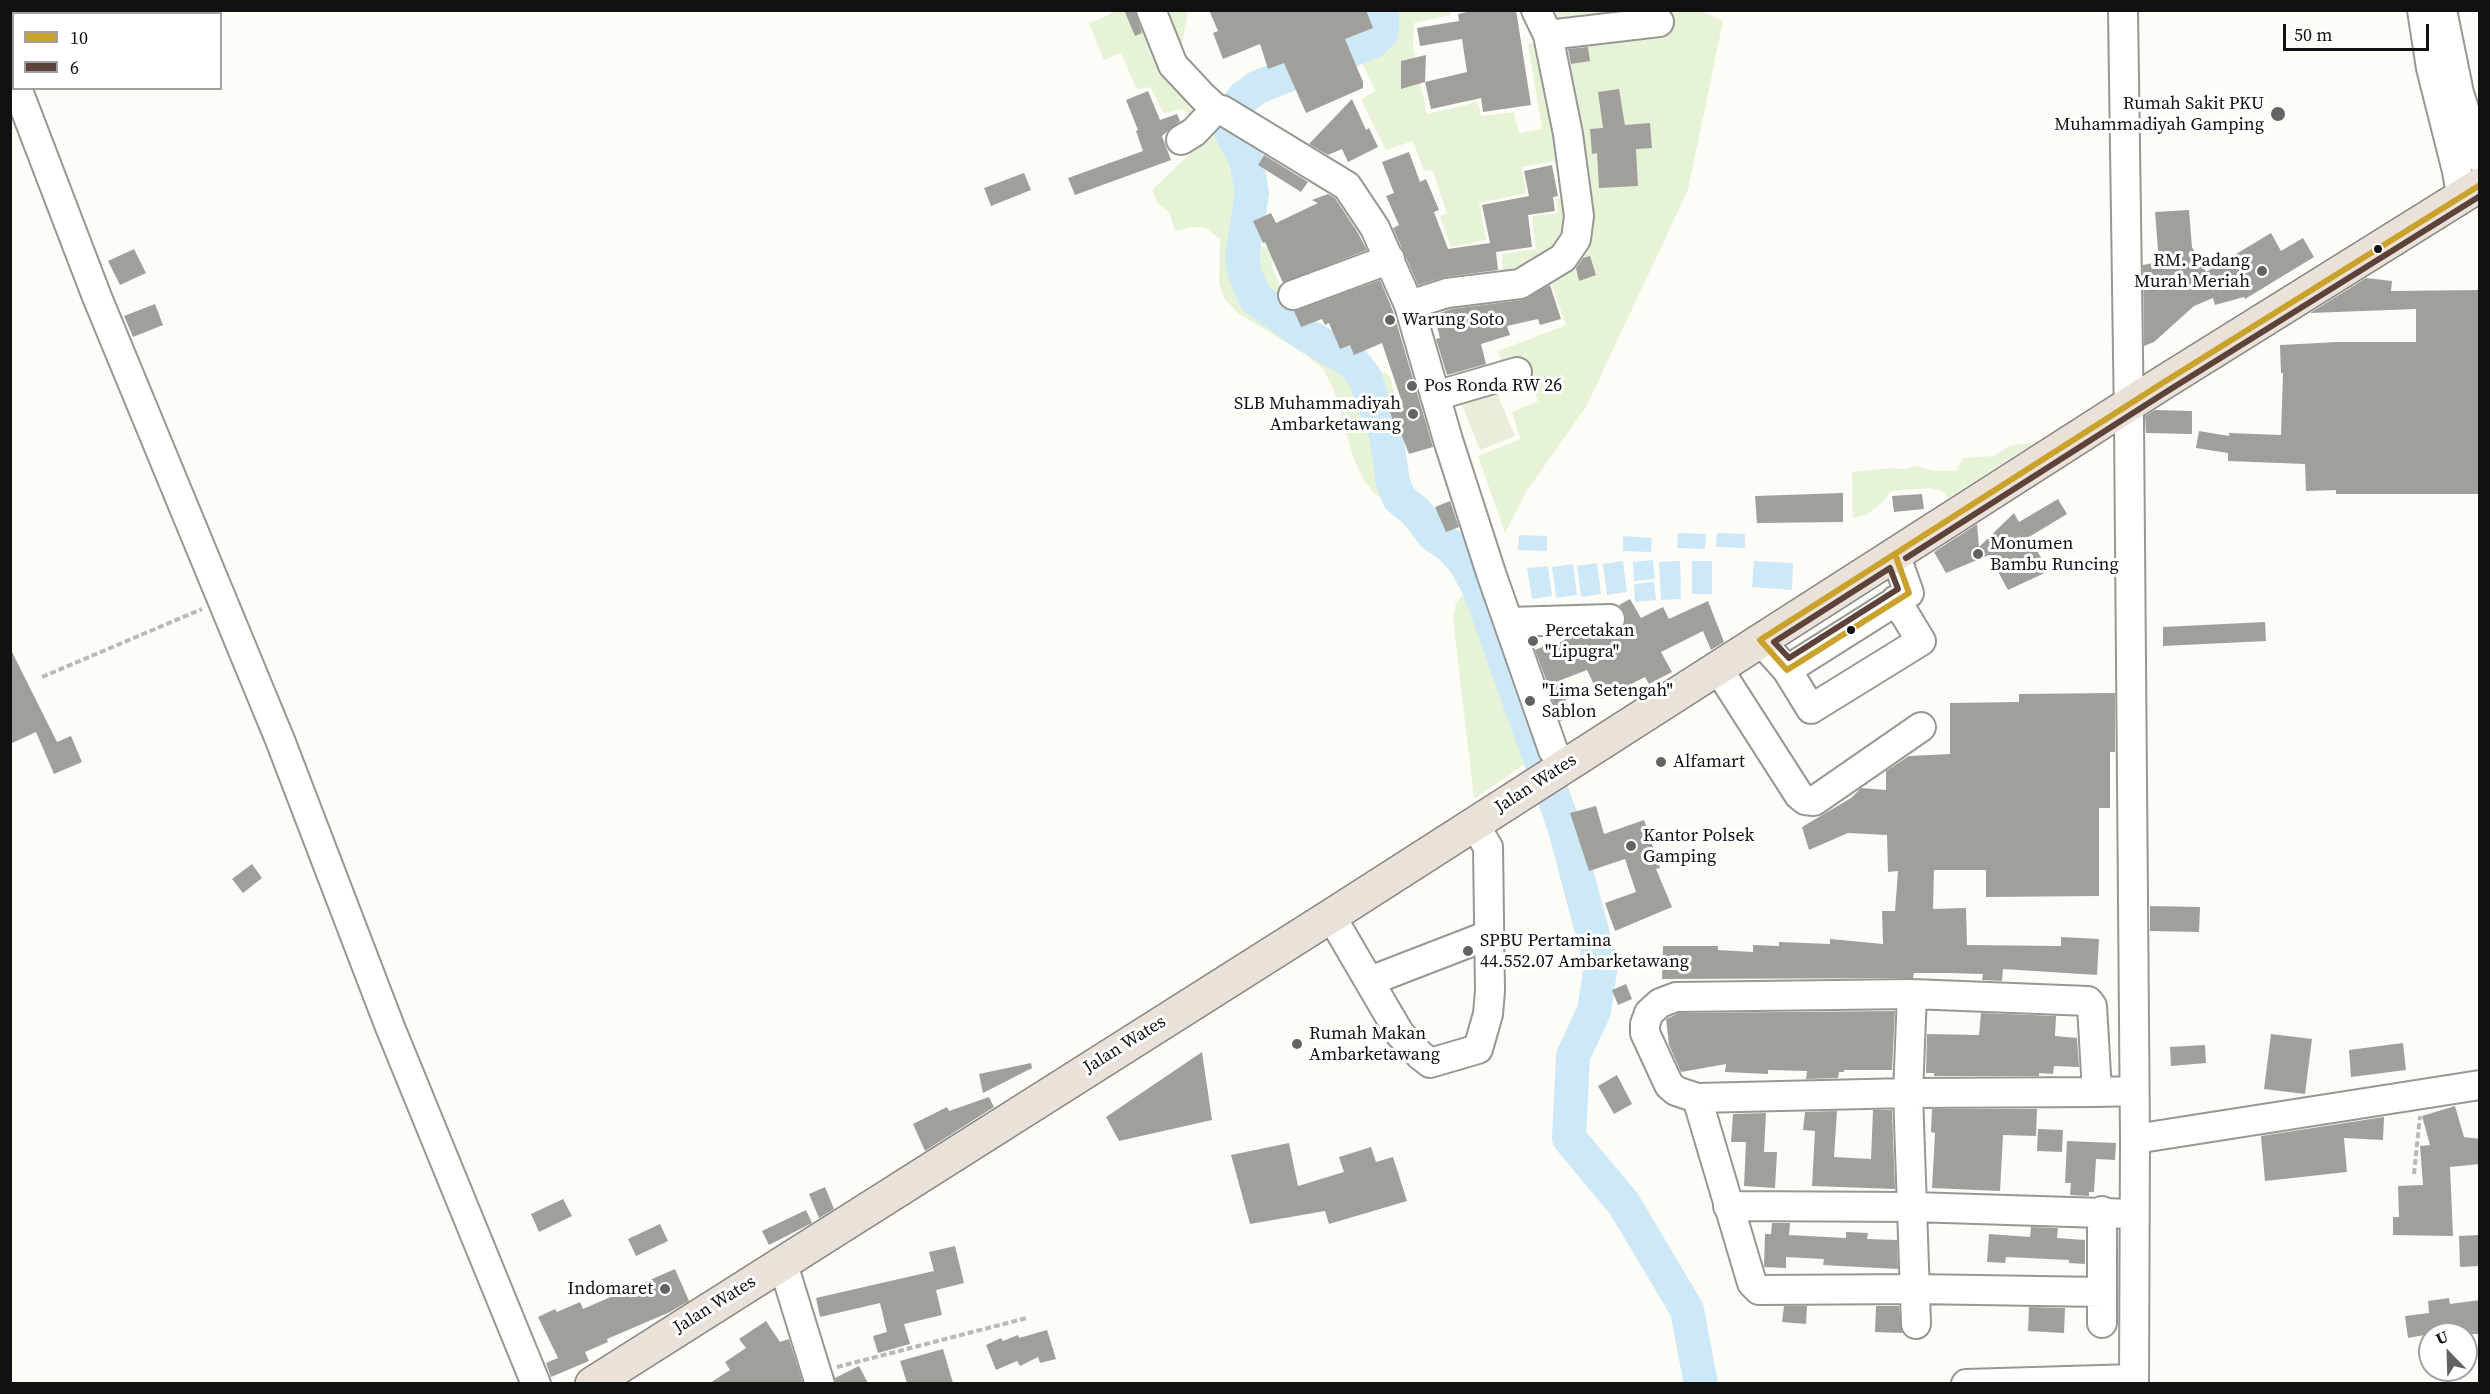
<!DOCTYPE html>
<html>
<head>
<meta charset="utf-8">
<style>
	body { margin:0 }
	#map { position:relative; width:2490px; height:1394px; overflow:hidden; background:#fdfcf7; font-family:"Source Serif 4",serif }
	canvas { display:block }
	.frame { position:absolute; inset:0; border:12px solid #111; pointer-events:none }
	.legend { position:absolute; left:12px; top:12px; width:210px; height:78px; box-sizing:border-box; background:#fff; border:2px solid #a0a0a0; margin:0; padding:8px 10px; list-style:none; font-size:18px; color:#111 }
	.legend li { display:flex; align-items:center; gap:12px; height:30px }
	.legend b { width:30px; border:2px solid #a0a0a0 }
	.north { position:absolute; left:2418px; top:1322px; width:60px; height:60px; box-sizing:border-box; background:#fff; border:2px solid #a0a0a0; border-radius:50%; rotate:337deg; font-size:16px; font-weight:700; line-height:24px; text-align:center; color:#111 }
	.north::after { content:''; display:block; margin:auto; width:21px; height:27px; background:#646362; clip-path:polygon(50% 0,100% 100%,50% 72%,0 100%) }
	.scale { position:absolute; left:2283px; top:24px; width:146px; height:27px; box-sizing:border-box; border:3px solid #111; border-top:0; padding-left:8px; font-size:18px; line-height:21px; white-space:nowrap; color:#111; -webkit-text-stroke:4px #fff; paint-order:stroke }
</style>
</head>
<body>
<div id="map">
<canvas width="2490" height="1394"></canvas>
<div class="frame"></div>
<ul class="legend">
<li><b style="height:8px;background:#caa12a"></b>10</li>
<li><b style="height:8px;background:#5c4238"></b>6</li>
</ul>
<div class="north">U</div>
<div class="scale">50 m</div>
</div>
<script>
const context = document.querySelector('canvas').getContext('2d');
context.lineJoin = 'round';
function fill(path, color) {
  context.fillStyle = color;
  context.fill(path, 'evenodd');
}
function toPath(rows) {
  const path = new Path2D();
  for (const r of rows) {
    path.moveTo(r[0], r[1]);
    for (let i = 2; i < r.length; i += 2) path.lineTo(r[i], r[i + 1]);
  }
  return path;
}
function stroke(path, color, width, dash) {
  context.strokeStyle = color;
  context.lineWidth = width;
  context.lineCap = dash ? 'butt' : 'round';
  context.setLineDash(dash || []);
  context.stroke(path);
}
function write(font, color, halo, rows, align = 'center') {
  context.font = font + ' "Source Serif 4",serif';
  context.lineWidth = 6;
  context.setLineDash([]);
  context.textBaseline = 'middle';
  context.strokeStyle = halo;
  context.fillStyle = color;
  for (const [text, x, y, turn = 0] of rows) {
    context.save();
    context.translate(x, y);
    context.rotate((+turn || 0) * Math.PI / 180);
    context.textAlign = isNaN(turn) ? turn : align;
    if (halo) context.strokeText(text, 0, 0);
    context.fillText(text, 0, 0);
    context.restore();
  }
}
fill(toPath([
	[1113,11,1188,11,1180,54,1206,111,1187,115,1183,109,1164,113,1150,87,1139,89,1135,86,1121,53,1104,60,1089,23,1107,16],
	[1389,11,1451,11,1451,15,1414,23,1413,47,1427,114,1478,102,1481,116,1514,112,1519,133,1542,129,1528,44,1564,39,1552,11,1701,11,1723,21,1688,190,1586,407,1528,489,1505,533,1478,456,1520,439,1512,412,1538,401,1531,379,1509,388,1498,351,1566,325,1549,278,1503,280,1502,254,1536,249,1532,216,1558,213,1556,199,1568,197,1567,181,1559,182,1555,161,1522,167,1526,193,1479,203,1486,240,1451,247,1440,216,1447,214,1433,170,1424,171,1413,141,1386,150,1361,99,1375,91,1358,53,1385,40,1390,30],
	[1219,126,1224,141,1241,162,1245,177,1243,212,1260,246,1271,249,1274,260,1271,265,1284,294,1265,303,1281,315,1333,347,1390,376,1396,400,1383,406,1401,462,1402,486,1395,506,1374,493,1363,479,1353,457,1334,390,1323,369,1305,354,1239,314,1225,300,1219,284,1220,239,1206,228,1193,227,1175,231,1169,212,1158,204,1152,190],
	[2036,442,1948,498,1942,491,1930,488,1891,491,1884,501,1866,515,1853,518,1852,472,1891,468,1904,469,1917,466,1935,471,1956,471,1963,458,1994,456,2009,446],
	[1470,586,1532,759,1474,799,1453,618,1456,603]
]), '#e7f3d7');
fill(toPath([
	[1496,391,1515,436,1480,450,1462,405]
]), '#e9eedb');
fill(toPath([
	[1678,533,1706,534,1705,549,1677,548],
	[1717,533,1745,534,1745,548,1716,547],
	[1519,535,1547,536,1547,551,1518,550],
	[1623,536,1652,538,1651,552,1623,551],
	[1653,560,1655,579,1634,581,1633,562],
	[1623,561,1627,592,1607,595,1603,564],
	[1680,561,1681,599,1661,600,1659,562],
	[1692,561,1712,561,1712,594,1692,594],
	[1754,561,1793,563,1792,590,1752,587],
	[1597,563,1601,594,1581,597,1577,566],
	[1573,564,1577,595,1556,598,1552,567],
	[1548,566,1552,596,1532,599,1527,568],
	[1654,582,1656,600,1635,602,1634,584]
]), '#cde8f7');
stroke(toPath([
	[1382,10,1382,32,1372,42,1258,87,1244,97,1233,112,1231,132,1246,159,1252,193,1242,256,1244,272,1255,298,1308,336,1353,362,1364,376,1386,434,1393,482,1399,498,1416,512,1434,535,1449,545,1464,561,1479,588,1564,826,1601,965,1594,1011,1573,1056,1569,1138,1624,1204,1687,1310,1701,1384]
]), '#cde8f7', 34);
fill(toPath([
	[1124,10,1135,10,1142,33,1135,36],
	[1209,10,1366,10,1373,28,1345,39,1363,82,1363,88,1306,113,1284,63,1268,69,1260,44,1223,59,1213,33,1218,31],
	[1476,10,1516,10,1531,105,1483,112,1481,98,1431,109,1425,82,1467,72,1462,39,1420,46,1417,28,1459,21,1458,14],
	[1588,47,1590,61,1571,64,1568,49],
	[1426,55,1425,82,1401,89,1401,61],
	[1619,89,1625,125,1650,123,1652,148,1636,149,1638,186,1599,188,1597,153,1592,154,1590,129,1603,128,1598,92],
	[1148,91,1160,120,1177,114,1180,121,1162,136,1171,160,1075,195,1068,178,1143,151,1136,131,1138,130,1126,100],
	[1352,99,1366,130,1369,128,1378,147,1348,162,1342,149,1328,155,1309,144],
	[1409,152,1420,182,1426,179,1439,210,1434,212,1448,249,1490,243,1482,205,1529,196,1524,171,1552,165,1558,196,1553,197,1555,211,1528,215,1532,247,1496,252,1498,270,1445,277,1418,285,1393,228,1399,225,1386,196,1394,193,1382,162],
	[1264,155,1308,182,1301,192,1258,165],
	[1024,173,1031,190,991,206,984,188],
	[1328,194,1335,198,1358,233,1367,250,1283,283,1265,242,1263,243,1253,221,1271,213,1276,223,1318,203,1312,200],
	[2189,210,2192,247,2206,272,2271,233,2281,251,2303,238,2314,257,2245,299,2244,297,2215,305,2213,298,2194,306,2154,342,2144,346,2143,265,2159,262,2155,212],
	[134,249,146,273,120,285,108,261],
	[1590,256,1596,275,1579,281,1576,268,1583,258],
	[2366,278,2392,281,2391,291,2480,290,2480,494,2336,494,2336,490,2306,491,2305,464,2228,461,2228,453,2196,448,2199,431,2229,436,2229,433,2281,435,2283,373,2281,373,2280,345,2338,342,2416,342,2416,309,2310,313],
	[1380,280,1393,311,1433,447,1409,454,1400,431,1397,432,1389,409,1403,405,1382,343,1354,355,1350,345,1340,349,1329,323,1325,325,1322,319,1301,327,1294,311],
	[1550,285,1561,319,1540,325,1538,319,1507,326,1510,335,1481,344,1486,364,1447,375,1436,339,1440,338,1434,315,1451,309,1522,300],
	[155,304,163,325,133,337,124,316],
	[2155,410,2192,411,2192,434,2146,433,2145,416],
	[1843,493,1843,522,1757,523,1755,496],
	[1922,494,1924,509,1894,512,1892,496],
	[2058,499,2067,514,2029,537,2049,571,2008,590,1989,555,1946,573,1934,552,1977,524,1979,547,2014,513,2019,522],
	[1450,501,1459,527,1446,532,1435,507],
	[1630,599,1641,618,1663,607,1669,619,1708,601,1724,642,1711,650,1703,631,1661,652,1672,672,1649,684,1645,677,1601,699,1587,670,1548,685,1535,650,1554,642,1556,645,1569,637,1618,633,1624,627,1626,619,1624,611,1619,605],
	[2265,622,2266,641,2163,646,2163,627],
	[10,648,57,742,71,736,82,762,54,774,36,732,10,744],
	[1559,683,1572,716,1560,721,1548,687],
	[2115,693,2115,752,2110,752,2110,808,2099,808,2099,896,1986,897,1986,870,1934,870,1933,909,1966,908,1967,945,2061,946,2061,937,2099,939,2097,975,2003,969,2002,981,1982,980,1983,974,1949,973,1914,973,1913,978,1662,979,1663,946,1718,946,1718,950,1753,952,1753,945,1779,946,1779,942,1830,944,1830,939,1883,944,1882,911,1895,911,1898,871,1888,872,1887,835,1848,833,1809,850,1802,827,1851,798,1861,788,1886,790,1886,771,1909,756,1950,754,1950,703,2019,702,2019,694],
	[1596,806,1604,834,1644,820,1660,868,1656,869,1672,907,1615,931,1605,903,1636,892,1625,859,1589,871,1570,813],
	[252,864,262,878,243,893,232,879],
	[2150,906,2200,907,2199,932,2150,931],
	[1626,984,1632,999,1618,1005,1612,990],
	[1895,1011,1892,1070,1844,1070,1844,1072,1839,1072,1838,1078,1806,1079,1807,1071,1768,1070,1768,1074,1725,1072,1726,1064,1681,1072,1669,1045,1666,1019,1679,1013],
	[1981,1013,2056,1016,2055,1036,2077,1038,2079,1067,2054,1066,2053,1074,2039,1073,2039,1076,1934,1076,1934,1073,1926,1073,1927,1034,1979,1035],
	[2271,1034,2312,1039,2305,1094,2264,1089],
	[2403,1043,2406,1070,2351,1077,2349,1050],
	[2205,1045,2206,1063,2171,1066,2170,1047],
	[1202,1052,1212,1120,1119,1141,1106,1117],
	[1031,1063,1032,1068,983,1093,979,1074],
	[1617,1075,1632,1104,1614,1114,1598,1086],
	[989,1097,994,1107,925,1151,913,1124,947,1107,949,1111],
	[2455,1106,2464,1137,2480,1139,2480,1164,2450,1167,2453,1236,2393,1235,2393,1217,2399,1217,2398,1186,2423,1185,2420,1146,2430,1145,2422,1116],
	[1932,1109,2037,1109,2036,1136,2003,1135,2000,1191,1932,1188,1935,1133,1931,1132],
	[1873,1110,1892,1110,1895,1189,1812,1186,1815,1131,1803,1130,1805,1112,1837,1111,1834,1157,1871,1159],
	[1766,1113,1764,1152,1777,1152,1775,1188,1744,1186,1746,1142,1731,1142,1733,1114],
	[2384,1117,2383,1140,2344,1138,2347,1172,2265,1181,2261,1136],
	[2038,1129,2063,1130,2062,1152,2037,1151],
	[2067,1141,2116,1143,2115,1160,2096,1159,2094,1192,2089,1192,2089,1196,2070,1195,2071,1183,2065,1183],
	[1289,1143,1298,1186,1344,1172,1339,1157,1371,1147,1376,1162,1393,1157,1407,1201,1329,1224,1325,1211,1250,1224,1231,1155],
	[825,1187,834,1209,819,1218,809,1194],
	[563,1199,572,1216,539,1232,531,1214],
	[806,1210,812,1223,769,1245,762,1231],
	[1772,1223,1790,1223,1789,1235,1846,1238,1846,1232,1868,1233,1867,1239,1897,1240,1898,1269,1823,1265,1824,1259,1786,1257,1786,1268,1764,1267,1765,1234,1771,1234],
	[660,1224,668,1241,636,1256,628,1239],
	[2031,1227,2058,1228,2057,1238,2085,1240,2085,1264,2069,1263,2069,1260,2006,1257,2005,1263,1987,1262,1989,1234,2030,1237],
	[2479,1235,2480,1266,2460,1267,2459,1236],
	[955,1246,964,1283,936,1290,942,1315,904,1324,910,1344,878,1353,873,1336,887,1332,880,1303,820,1317,816,1298,934,1271,929,1252],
	[675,1269,689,1301,670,1312,607,1339,608,1342,585,1352,589,1361,551,1377,546,1363,558,1358,538,1317,555,1309,557,1312,580,1302,583,1309],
	[2449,1298,2450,1304,2480,1300,2480,1334,2430,1334,2408,1338,2405,1316,2429,1313,2428,1301],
	[1784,1306,1807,1306,1806,1324,1782,1322],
	[1876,1306,1899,1306,1902,1333,1875,1332],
	[2029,1307,2065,1308,2064,1333,2028,1331],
	[766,1321,780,1342,789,1339,803,1383,710,1383,730,1370,725,1362,746,1348,739,1339],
	[1047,1330,1056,1359,1040,1363,1038,1357,1020,1366,1017,1361,996,1370,986,1345,1001,1338,1003,1341,1018,1335,1019,1338],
	[943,1349,953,1383,907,1383,900,1361],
	[859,1366,868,1383,836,1383,835,1378]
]), '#a19f9c');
const minor = toPath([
	[1151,10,1173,65,1202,96,1216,109,1222,110,1347,186,1375,228,1409,305,1448,440,1491,573,1553,750,1564,766],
	[2123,10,2129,422,2135,1139,2134,1384],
	[2422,10,2431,68,2457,171,2461,195],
	[2442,10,2459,93,2480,158],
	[1548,35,1659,22],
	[17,88,97,297,280,740,390,1027,536,1384],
	[1181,140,1194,132,1216,109],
	[1293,295,1390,259],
	[1409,305,1447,293,1520,284,1563,258,1576,239,1579,216,1568,134,1548,35,1536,10],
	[1435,396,1517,372],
	[1509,622,1610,619],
	[1760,640,1787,670,1811,709,1921,641,1896,600],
	[1717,667,1799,795,1805,800,1814,801,1921,727],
	[1787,670,1909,593,1895,554],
	[1331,916,1400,1034,1420,1055,1430,1063,1478,1049,1488,1014,1490,991,1488,847,1474,824],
	[1370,981,1489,935],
	[1912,994,1908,1093,1916,1324],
	[2097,1092,2092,1006,2088,1001,1912,994,1676,997,1660,1003,1649,1013,1645,1024,1645,1033,1669,1085,1676,1091,1697,1098,1908,1093,2097,1092,2134,1091],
	[1697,1098,1752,1283,1759,1290,1915,1289,2102,1292],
	[2135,1139,2480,1085],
	[1728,1206,1913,1207,2134,1214],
	[783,1264,820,1384],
	[2102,1323,2102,1211],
	[1966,1384,2134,1379]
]);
const highway = toPath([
	[592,1384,1331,916,2161,384,2480,185]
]);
stroke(minor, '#979795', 32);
stroke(highway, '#858482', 36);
stroke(toPath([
	[42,677,202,609],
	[2414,1174,2420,1116],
	[837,1367,1027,1318]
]), '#b9b9b8', 4, [6, 3]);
stroke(minor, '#fffffe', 28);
stroke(highway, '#eae1d8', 33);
stroke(toPath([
	[1895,554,1909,593,1787,670,1760,640,2161,384,2480,185]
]), '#caa12a', 6);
stroke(toPath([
	[1906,558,2166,392,2480,196],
	[1890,568,1898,589,1789,658,1774,642,1890,568]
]), '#5c4238', 6);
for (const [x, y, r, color] of [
	[2278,114,8,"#646362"],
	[2378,249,5,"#111"],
	[2262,271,6,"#646362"],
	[1390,320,6,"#646362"],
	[1412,386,6,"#646362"],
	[1413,414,6,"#646362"],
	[1978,554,6,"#646362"],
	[1851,630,5,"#111"],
	[1533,641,6,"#646362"],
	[1530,701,6,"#646362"],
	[1661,762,6,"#646362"],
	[1631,846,6,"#646362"],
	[1468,951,6,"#646362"],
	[1297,1044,6,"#646362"],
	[665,1289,6,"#646362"]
]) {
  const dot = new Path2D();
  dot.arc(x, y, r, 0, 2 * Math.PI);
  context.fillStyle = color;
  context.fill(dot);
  stroke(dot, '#fff', 2);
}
write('18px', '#111', '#fff', [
	["Rumah Sakit PKU",2264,104,"right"],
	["Muhammadiyah Gamping",2264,125,"right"],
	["RM. Padang",2250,261,"right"],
	["Murah Meriah",2250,282,"right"],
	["Warung Soto",1402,320],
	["Pos Ronda RW 26",1424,386],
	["SLB Muhammadiyah",1401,404,"right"],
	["Ambarketawang",1401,425,"right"],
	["Monumen",1990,544],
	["Bambu Runcing",1990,565],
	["Percetakan",1545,631],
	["\"Lipugra\"",1545,652],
	["\"Lima Setengah\"",1542,691],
	["Sablon",1542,712],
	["Alfamart",1673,762],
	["Kantor Polsek",1643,836],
	["Gamping",1643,857],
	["SPBU Pertamina",1480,941],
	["44.552.07 Ambarketawang",1480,962],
	["Rumah Makan",1309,1034],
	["Ambarketawang",1309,1055],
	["Indomaret",653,1289,"right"]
], 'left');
write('18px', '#111', '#fff', [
	["Jalan Wates",1536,784,-33],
	["Jalan Wates",1125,1045,-32],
	["Jalan Wates",715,1305,-32]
]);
</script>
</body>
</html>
